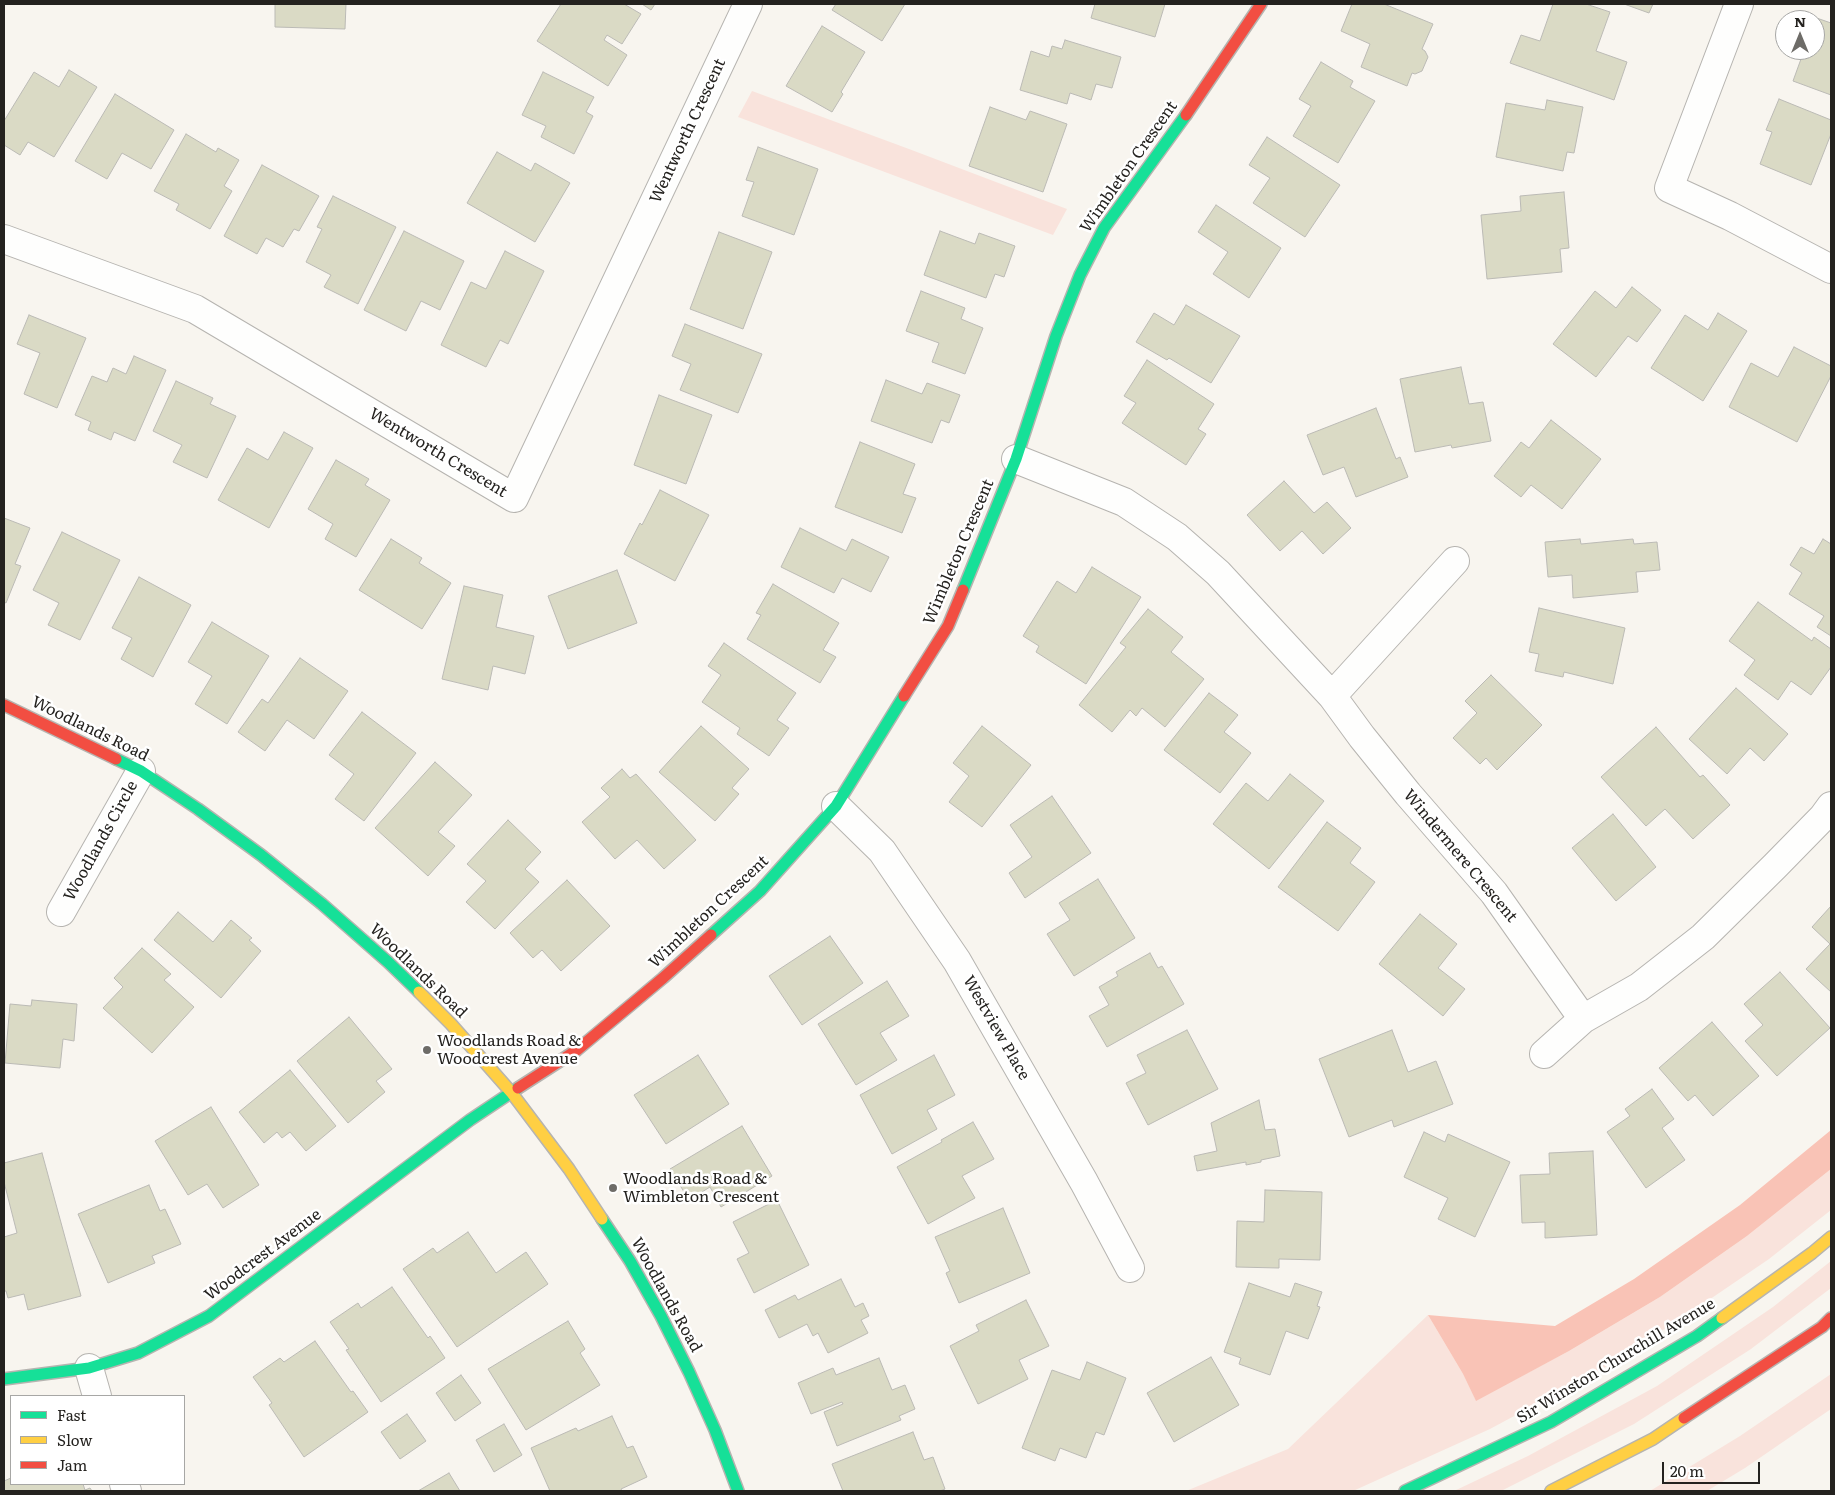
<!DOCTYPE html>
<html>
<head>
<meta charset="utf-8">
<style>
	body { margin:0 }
	#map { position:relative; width:1835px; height:1495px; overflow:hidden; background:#f8f5ef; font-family:Literata,serif }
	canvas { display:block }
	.frame { position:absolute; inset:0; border:5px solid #24221f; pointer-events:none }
	.legend { position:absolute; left:10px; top:1395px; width:175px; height:90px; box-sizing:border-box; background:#fff; border:1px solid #a7a7a5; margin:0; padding:6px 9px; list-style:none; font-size:15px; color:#24221f }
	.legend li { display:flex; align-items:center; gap:10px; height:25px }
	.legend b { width:25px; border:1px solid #a7a7a5 }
	.north { position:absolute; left:1775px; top:10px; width:50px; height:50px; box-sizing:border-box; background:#fff; border:1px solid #a7a7a5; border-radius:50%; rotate:0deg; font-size:14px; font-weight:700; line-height:20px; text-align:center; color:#24221f }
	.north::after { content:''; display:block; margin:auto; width:18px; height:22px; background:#6e6c68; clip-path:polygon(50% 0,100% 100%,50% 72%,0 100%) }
	.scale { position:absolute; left:1662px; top:1462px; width:98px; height:22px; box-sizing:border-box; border:2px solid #24221f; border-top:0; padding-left:6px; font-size:15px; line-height:18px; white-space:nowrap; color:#24221f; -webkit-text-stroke:4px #fff; paint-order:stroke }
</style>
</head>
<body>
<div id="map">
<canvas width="1835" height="1495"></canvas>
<div class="frame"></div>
<ul class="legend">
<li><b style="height:6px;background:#16e098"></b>Fast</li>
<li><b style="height:6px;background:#ffcf43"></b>Slow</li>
<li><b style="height:6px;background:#f24e42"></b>Jam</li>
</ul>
<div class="north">N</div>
<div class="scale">20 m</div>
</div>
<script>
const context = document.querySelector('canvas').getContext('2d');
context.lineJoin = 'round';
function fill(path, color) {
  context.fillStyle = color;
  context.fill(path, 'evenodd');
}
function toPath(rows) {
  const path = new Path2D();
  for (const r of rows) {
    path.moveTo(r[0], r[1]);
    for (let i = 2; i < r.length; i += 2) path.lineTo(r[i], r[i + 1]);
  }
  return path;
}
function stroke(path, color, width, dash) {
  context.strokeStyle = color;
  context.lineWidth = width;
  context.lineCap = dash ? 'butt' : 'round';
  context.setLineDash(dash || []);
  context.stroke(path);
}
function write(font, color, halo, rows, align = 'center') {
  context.font = font + ' Literata,serif';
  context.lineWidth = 5;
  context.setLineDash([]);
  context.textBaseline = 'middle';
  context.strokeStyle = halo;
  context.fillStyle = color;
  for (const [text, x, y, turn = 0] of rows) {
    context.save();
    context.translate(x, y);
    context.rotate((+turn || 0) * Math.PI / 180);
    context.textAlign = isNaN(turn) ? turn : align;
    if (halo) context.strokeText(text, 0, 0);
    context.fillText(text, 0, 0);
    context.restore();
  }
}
fill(toPath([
	[752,91,909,149,1067,209,1053,235,738,117],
	[1831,1169,1831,1210,1769,1259,1700,1306,1607,1366,1490,1429,1353,1491,1186,1491,1288,1449,1428,1315,1463,1374,1476,1400,1569,1351,1660,1297,1747,1236],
	[1831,1261,1831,1288,1751,1349,1634,1424,1501,1491,1454,1491,1528,1456,1657,1386,1773,1307],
	[1831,1374,1831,1409,1745,1468,1707,1491,1650,1491,1740,1436]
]), '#f9e3dc');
fill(toPath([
	[1831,1130,1831,1169,1747,1236,1660,1297,1569,1351,1476,1401,1463,1374,1428,1315,1555,1326,1634,1279,1740,1205]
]), '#f9c3b6');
const building = toPath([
	[275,4,346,4,345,29,275,27,275,4],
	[561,4,624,4,641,14,622,44,607,35,604,40,627,55,608,86,537,41,561,4],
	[642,4,655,4,651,10,642,4],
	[836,4,905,4,882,41,832,10,836,4],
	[1095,4,1165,4,1155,37,1091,18,1095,4],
	[1352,4,1384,4,1433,24,1422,49,1425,51,1428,57,1422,71,1415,74,1412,73,1407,86,1361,67,1370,44,1341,31,1352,4],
	[1553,4,1586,4,1610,12,1596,51,1627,62,1614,100,1510,63,1521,35,1540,41,1553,4],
	[1624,4,1653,4,1649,13,1624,4],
	[1808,15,1831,23,1831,95,1793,81,1801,59,1794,56,1796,50,1815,50,1815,20,1807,20,1808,15],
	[822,26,865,52,841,92,843,94,832,112,786,86,822,26],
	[1065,40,1121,57,1112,88,1096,84,1091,100,1070,93,1067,104,1020,90,1031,51,1049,57,1052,46,1062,49,1065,40],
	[1321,62,1353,81,1350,87,1375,101,1338,163,1293,136,1311,106,1299,99,1321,62],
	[69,70,97,87,54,157,28,142,20,155,4,145,4,121,34,72,59,87,69,70],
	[543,72,594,97,586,112,593,116,574,154,541,137,546,126,522,115,543,72],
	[115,94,174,130,151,169,122,153,107,179,75,161,115,94],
	[1779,99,1831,120,1831,134,1811,185,1760,164,1772,132,1766,130,1779,99],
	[1547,100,1583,107,1574,153,1567,152,1563,171,1496,157,1506,103,1545,110,1547,100],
	[990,107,1026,120,1030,111,1067,124,1043,192,969,166,990,107],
	[186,134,216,152,218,148,239,160,224,186,232,191,210,229,176,210,179,204,154,191,186,134],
	[1267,137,1340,185,1305,237,1253,203,1270,178,1249,165,1267,137],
	[758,147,818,169,794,235,742,216,754,182,746,180,758,147],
	[497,152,531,171,535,163,570,183,535,242,467,203,497,152],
	[262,165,319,196,299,231,294,229,283,247,266,238,257,254,224,236,262,165],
	[1564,192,1569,248,1560,249,1562,272,1487,279,1481,215,1521,211,1520,196,1564,192],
	[333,196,396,227,358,304,324,287,331,275,306,262,322,229,317,227,333,196],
	[1216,205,1281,248,1249,298,1213,274,1228,252,1198,232,1216,205],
	[404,231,464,261,440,310,421,301,406,331,364,310,404,231],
	[940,231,975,244,979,233,1015,246,1004,277,995,274,986,298,924,275,940,231],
	[719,232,772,252,743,329,690,309,719,232],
	[505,251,544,271,508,344,500,340,486,367,441,345,471,282,486,289,505,251],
	[1632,287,1661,310,1637,342,1628,336,1596,377,1553,344,1595,291,1616,308,1632,287],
	[921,291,965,308,961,319,983,328,965,374,932,362,939,343,906,331,921,291],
	[1186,305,1240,336,1211,383,1169,358,1167,360,1136,342,1154,313,1174,325,1186,305],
	[1718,313,1747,331,1703,401,1651,368,1685,315,1708,330,1718,313],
	[29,315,86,338,57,408,24,394,40,353,17,344,29,315],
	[685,324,762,354,738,413,680,390,691,364,672,356,685,324],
	[1794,347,1831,366,1831,376,1797,442,1729,407,1751,363,1778,377,1794,347],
	[134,356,166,370,135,441,114,432,111,440,88,430,91,422,75,415,92,376,107,382,113,368,126,374,134,356],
	[1147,360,1214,404,1198,429,1206,434,1186,465,1122,423,1136,403,1124,396,1147,360],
	[1461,367,1469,404,1483,402,1491,441,1452,448,1451,445,1415,452,1400,379,1461,367],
	[886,380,922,394,927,383,960,395,949,423,941,420,932,443,871,421,886,380],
	[176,381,213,398,210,404,236,416,207,478,173,462,182,445,153,431,176,381],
	[659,395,712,415,686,484,634,465,659,395],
	[1376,408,1396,459,1400,457,1408,477,1356,497,1344,467,1323,475,1307,435,1376,408],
	[1551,420,1601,459,1562,509,1531,485,1521,497,1494,476,1521,442,1529,448,1551,420],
	[284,432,313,448,269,528,218,500,247,448,268,460,284,432],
	[860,442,915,464,903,494,916,498,902,533,835,507,860,442],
	[336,460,369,479,365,485,390,500,356,557,325,539,333,524,308,509,336,460],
	[1284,481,1314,513,1327,502,1351,528,1323,554,1302,531,1280,551,1247,515,1284,481],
	[660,490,709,515,675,581,624,554,640,523,642,525,660,490],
	[4,518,30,528,15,564,21,566,6,603,4,602,4,518],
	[800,528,846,551,852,539,889,557,871,592,842,578,834,593,781,567,800,528],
	[62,532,120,560,80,640,48,625,59,603,33,590,62,532],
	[391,539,422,558,419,563,451,583,422,629,359,590,391,539],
	[1580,539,1581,544,1633,539,1634,544,1657,542,1660,570,1636,572,1638,592,1573,598,1572,575,1548,577,1545,542,1580,539],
	[1823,539,1831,544,1831,636,1817,627,1824,616,1789,594,1802,573,1790,565,1801,547,1814,554,1823,539],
	[1092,567,1141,597,1086,684,1036,652,1039,646,1023,636,1057,581,1076,593,1092,567],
	[617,570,637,623,568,649,548,596,617,570],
	[139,577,191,605,153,677,121,659,132,638,112,628,139,577],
	[773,584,839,623,823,650,836,657,820,683,747,639,761,615,756,613,773,584],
	[464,586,503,595,496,627,534,636,525,674,493,666,488,690,442,679,464,586],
	[1758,602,1812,641,1814,637,1831,649,1831,667,1811,695,1791,681,1778,700,1744,675,1755,660,1729,641,1758,602],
	[1539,608,1625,628,1613,684,1564,672,1563,677,1535,671,1539,654,1529,652,1539,608],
	[1148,609,1183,637,1171,652,1204,679,1165,727,1142,708,1136,716,1130,710,1112,732,1079,705,1126,647,1120,643,1148,609],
	[212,622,269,656,227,724,195,704,212,676,188,662,212,622],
	[724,643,796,693,777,720,789,728,769,756,737,734,740,728,702,702,721,675,708,666,724,643],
	[300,658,348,691,314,739,287,720,265,751,238,732,262,699,268,703,300,658],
	[1491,675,1542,725,1497,770,1486,758,1480,764,1453,738,1477,713,1465,701,1491,675],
	[1736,688,1788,734,1764,761,1750,748,1727,774,1689,739,1736,688],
	[1209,693,1238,715,1224,732,1251,753,1220,793,1164,750,1209,693],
	[362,712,416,753,364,821,335,799,354,774,329,755,362,712],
	[701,726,749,769,732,788,739,794,715,821,659,772,701,726],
	[982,726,1031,765,982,827,949,802,969,776,953,763,982,726],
	[1656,727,1700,777,1703,775,1730,805,1693,839,1665,809,1646,826,1601,777,1656,727],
	[435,762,472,795,438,832,455,846,428,876,375,828,435,762],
	[622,769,630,778,636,774,696,840,664,869,637,840,615,859,582,822,610,797,601,788,622,769],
	[1290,774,1324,801,1269,869,1213,824,1246,783,1268,801,1290,774],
	[1052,796,1091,853,1025,898,1009,873,1032,857,1010,825,1052,796],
	[1613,814,1656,867,1616,901,1572,848,1613,814],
	[508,820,541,852,525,869,539,882,495,929,466,902,486,881,467,864,508,820],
	[1327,822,1361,848,1350,863,1375,882,1338,931,1278,887,1327,822],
	[1098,879,1135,938,1074,976,1047,934,1070,920,1059,903,1098,879],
	[567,880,610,926,561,971,542,950,533,958,510,933,567,880],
	[1831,906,1831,992,1806,969,1830,944,1812,927,1831,906],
	[178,912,213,942,231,920,252,938,249,940,261,951,221,998,154,940,178,912],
	[1420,914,1457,944,1438,968,1465,989,1443,1016,1379,964,1420,914],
	[830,936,863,983,802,1025,769,976,830,936],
	[142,948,171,974,164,980,194,1007,152,1053,103,1008,123,987,114,978,142,948],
	[1150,953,1158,968,1162,966,1184,1004,1107,1047,1089,1016,1109,1005,1099,987,1118,976,1116,972,1150,953],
	[1780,972,1830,1028,1777,1076,1745,1041,1763,1025,1744,1004,1780,972],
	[887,981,909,1016,880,1033,897,1060,856,1085,818,1024,887,981],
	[32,1000,77,1004,74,1041,63,1039,60,1068,5,1063,10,1004,31,1006,32,1000],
	[349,1017,392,1069,376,1081,385,1092,348,1123,297,1061,349,1017],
	[1712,1022,1759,1076,1713,1116,1695,1095,1688,1101,1659,1068,1712,1022],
	[1187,1030,1218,1089,1148,1125,1126,1083,1146,1073,1137,1055,1187,1030],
	[1392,1030,1408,1072,1436,1061,1453,1104,1394,1127,1392,1120,1349,1137,1319,1059,1392,1030],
	[698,1055,729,1104,666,1144,634,1095,698,1055],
	[934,1055,955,1095,927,1110,937,1129,892,1154,860,1095,934,1055],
	[290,1070,336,1126,306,1151,290,1132,282,1138,277,1132,264,1143,239,1112,290,1070],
	[1652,1089,1674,1119,1662,1128,1685,1160,1646,1188,1607,1132,1630,1116,1625,1109,1652,1089],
	[1259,1100,1265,1130,1275,1129,1280,1156,1261,1160,1261,1162,1246,1165,1246,1162,1197,1171,1194,1156,1217,1151,1211,1123,1259,1100],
	[211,1107,259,1185,223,1208,207,1184,188,1195,155,1141,211,1107],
	[973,1122,994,1159,962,1176,975,1198,928,1224,897,1167,942,1142,941,1140,973,1122],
	[742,1126,772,1176,721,1207,710,1187,689,1200,670,1169,742,1126],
	[1424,1132,1445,1142,1448,1134,1510,1162,1475,1237,1438,1219,1448,1198,1404,1177,1424,1132],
	[1593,1151,1597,1235,1545,1238,1545,1222,1522,1223,1520,1175,1550,1174,1549,1153,1593,1151],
	[42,1153,81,1296,28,1310,24,1294,8,1298,6,1291,4,1291,4,1237,17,1233,4,1182,4,1163,42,1153],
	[149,1185,160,1211,165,1209,181,1244,152,1256,155,1263,108,1283,78,1214,149,1185],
	[1265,1190,1322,1192,1320,1260,1279,1259,1279,1268,1236,1267,1237,1221,1264,1222,1265,1190],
	[777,1200,809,1265,754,1293,737,1259,749,1253,733,1222,777,1200],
	[1003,1208,1030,1273,959,1303,946,1273,950,1271,935,1237,1003,1208],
	[468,1232,496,1273,526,1252,548,1284,457,1347,403,1269,433,1248,437,1253,468,1232],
	[841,1279,855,1307,863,1303,869,1316,861,1320,868,1333,828,1353,818,1333,813,1336,807,1324,779,1338,765,1310,795,1295,798,1300,841,1279],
	[1249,1283,1290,1297,1295,1283,1322,1292,1317,1306,1320,1307,1308,1339,1286,1331,1270,1375,1239,1364,1241,1358,1224,1352,1249,1283],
	[392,1287,428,1338,430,1336,445,1358,381,1402,346,1350,349,1349,330,1322,358,1303,361,1308,392,1287],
	[1026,1300,1049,1346,1019,1360,1028,1379,978,1404,950,1346,979,1331,976,1325,1026,1300],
	[568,1321,585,1349,580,1353,600,1385,526,1430,488,1369,568,1321],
	[315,1341,351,1392,353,1391,368,1412,304,1457,269,1405,272,1403,253,1377,280,1358,284,1362,315,1341],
	[1211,1357,1239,1405,1174,1442,1147,1393,1211,1357],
	[879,1358,892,1390,905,1385,915,1409,899,1416,901,1420,837,1446,824,1412,843,1404,842,1402,811,1414,798,1383,833,1368,836,1375,879,1358],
	[1087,1362,1126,1378,1104,1435,1096,1432,1086,1458,1060,1448,1055,1461,1022,1448,1052,1370,1080,1380,1087,1362],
	[461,1375,481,1403,455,1421,436,1393,461,1375],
	[407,1414,426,1441,400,1459,381,1432,407,1414],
	[612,1416,627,1448,633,1446,647,1477,621,1489,622,1491,550,1491,531,1448,576,1428,578,1431,612,1416],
	[504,1424,522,1455,494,1472,476,1440,504,1424],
	[913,1432,924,1460,933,1457,945,1489,940,1491,843,1491,832,1464,913,1432],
	[449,1473,460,1491,418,1491,449,1473],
	[11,1478,11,1484,83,1484,85,1490,90,1488,92,1491,4,1491,4,1481,11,1478]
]);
fill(building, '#dadac5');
stroke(building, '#bbbab5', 1);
const street = toPath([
	[1739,4,1669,188,1730,216,1831,269],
	[4,239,195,309,514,498,748,4],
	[1016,459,1124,502,1177,537,1218,573,1332,696,1362,737,1408,794,1494,893,1583,1019],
	[1332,696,1455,561],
	[836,806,882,851,957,961,1084,1182,1130,1268],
	[61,912,141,771],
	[1544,1054,1583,1019,1639,987,1703,937,1775,866,1823,817,1831,806],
	[89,1368,97,1396],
	[124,1484,127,1491]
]);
const fast = toPath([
	[963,590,1016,459,1056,336,1080,275,1104,228,1186,115],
	[116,759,141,771,198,809,261,855,322,904,388,962,419,992],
	[711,935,760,891,836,806,904,696],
	[602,1219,630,1261,661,1316,689,1372,715,1430,738,1491],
	[4,1379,89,1368,138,1353,209,1316,470,1120,518,1088],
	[1405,1491,1551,1422,1697,1336,1722,1318]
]);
const slow = toPath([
	[419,992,451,1024,511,1092,569,1169,602,1219],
	[1722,1318,1812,1253,1831,1237],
	[1551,1491,1653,1439,1684,1418]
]);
const jam = toPath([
	[1186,115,1261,4],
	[904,696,948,626,963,590],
	[4,705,116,759],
	[518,1088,577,1050,663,978,711,935],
	[1684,1418,1822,1327,1831,1318]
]);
stroke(street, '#b6b4b0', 30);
stroke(fast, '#b6b4b0', 14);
stroke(slow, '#b6b4b0', 14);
stroke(jam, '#b6b4b0', 14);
stroke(street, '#fefefd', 28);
stroke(fast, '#16e098', 11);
stroke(slow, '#ffcf43', 11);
stroke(jam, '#f24e42', 11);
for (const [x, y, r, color] of [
	[427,1050,5,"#6e6c68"],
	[613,1188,5,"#6e6c68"]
]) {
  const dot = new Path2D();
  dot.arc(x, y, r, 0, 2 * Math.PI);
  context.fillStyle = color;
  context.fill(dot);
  stroke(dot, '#fff', 2);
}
write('16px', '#24221f', '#fff', [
	["Wentworth Crescent",688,131,-65],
	["Wimbleton Crescent",1129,167,-55],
	["Wentworth Crescent",438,453,31],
	["Wimbleton Crescent",959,552,-67],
	["Woodlands Road",90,729,26],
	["Woodlands Circle",101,841,-61],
	["Windermere Crescent",1460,856,50],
	["Wimbleton Crescent",709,912,-43],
	["Woodlands Road",418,971,44],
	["Westview Place",996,1028,60],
	["Woodcrest Avenue",263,1255,-37],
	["Woodlands Road",666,1295,61],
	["Sir Winston Churchill Avenue",1616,1361,-31]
]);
write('16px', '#24221f', '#fff', [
	["Woodlands Road &",437,1041],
	["Woodcrest Avenue",437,1059],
	["Woodlands Road &",623,1179],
	["Wimbleton Crescent",623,1197]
], 'left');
</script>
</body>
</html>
